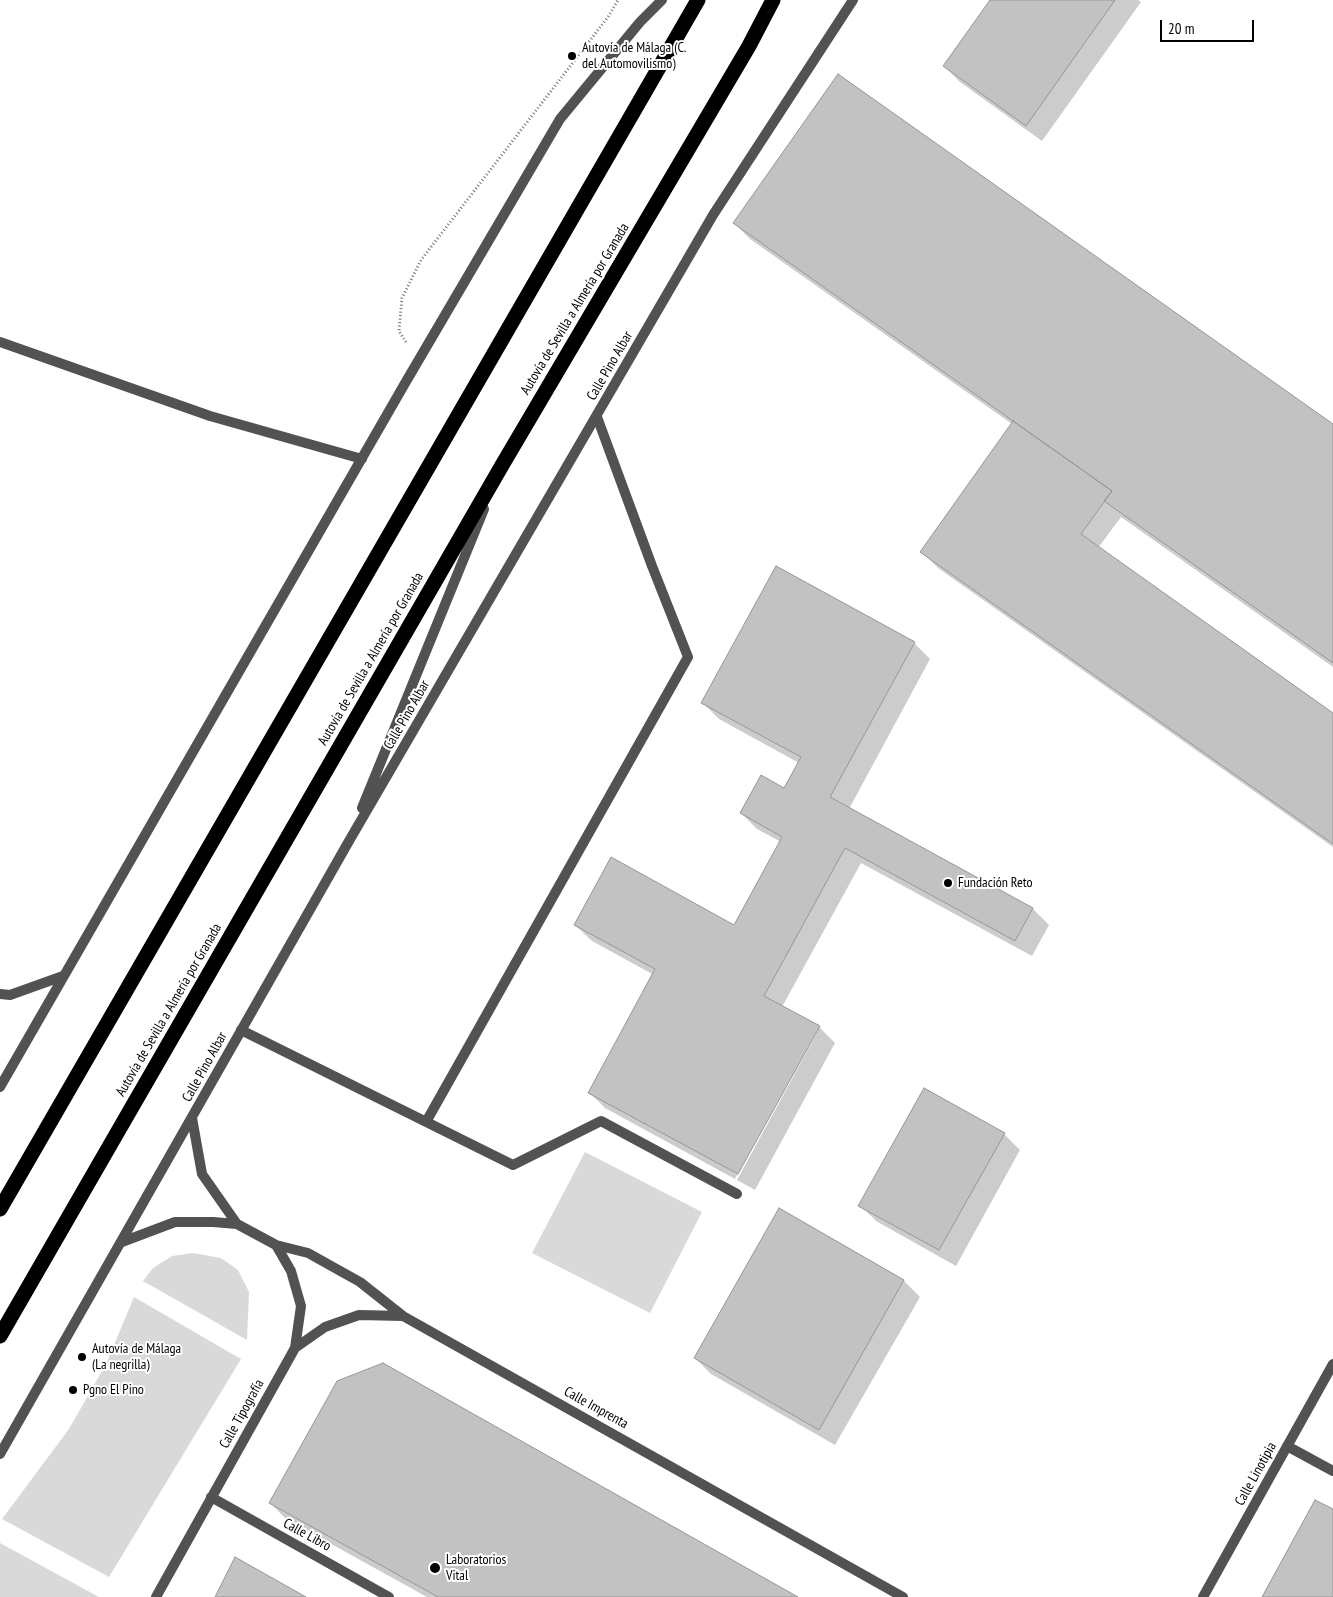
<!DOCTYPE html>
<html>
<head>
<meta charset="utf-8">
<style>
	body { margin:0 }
	#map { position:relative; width:1333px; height:1597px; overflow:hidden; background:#fff; font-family:"PT Sans Narrow",sans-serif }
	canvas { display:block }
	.scale { position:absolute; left:1160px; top:20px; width:94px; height:22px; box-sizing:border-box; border:2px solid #000; border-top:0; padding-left:6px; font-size:15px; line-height:18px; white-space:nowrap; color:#000; -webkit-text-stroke:4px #fff; paint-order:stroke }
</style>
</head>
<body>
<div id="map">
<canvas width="1333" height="1597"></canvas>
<div class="scale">20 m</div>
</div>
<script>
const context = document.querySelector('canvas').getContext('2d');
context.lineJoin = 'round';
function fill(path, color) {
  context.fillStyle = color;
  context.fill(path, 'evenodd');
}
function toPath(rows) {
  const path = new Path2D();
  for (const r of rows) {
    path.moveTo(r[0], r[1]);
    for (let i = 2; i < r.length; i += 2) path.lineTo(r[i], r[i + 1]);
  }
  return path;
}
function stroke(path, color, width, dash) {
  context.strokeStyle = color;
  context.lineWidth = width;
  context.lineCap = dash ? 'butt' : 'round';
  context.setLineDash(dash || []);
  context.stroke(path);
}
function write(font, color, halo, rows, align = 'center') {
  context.font = font + ' "PT Sans Narrow",sans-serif';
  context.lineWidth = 4;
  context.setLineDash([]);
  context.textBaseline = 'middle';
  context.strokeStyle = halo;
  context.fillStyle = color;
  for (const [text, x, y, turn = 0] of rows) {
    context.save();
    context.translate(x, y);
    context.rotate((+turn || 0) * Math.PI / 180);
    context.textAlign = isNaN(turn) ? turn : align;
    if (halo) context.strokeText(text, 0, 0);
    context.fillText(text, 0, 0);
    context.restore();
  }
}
fill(toPath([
	[585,1152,702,1212,650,1313,532,1253],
	[193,1253,221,1258,238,1270,249,1292,247,1340,143,1281,153,1268,172,1256],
	[134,1297,241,1359,109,1577,2,1519,69,1429,106,1364],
	[0,1543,99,1597,0,1597]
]), '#d9d9d9');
fill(toPath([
	[991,0,1138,0,1141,2,1042,141,960,82,944,66],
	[734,223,1333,426,1333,667,1121,517,1098,548,1333,714,1333,847,938,568,922,552,1012,424,750,239],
	[914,643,930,659,849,809,1033,909,1049,925,1032,956,861,863,782,1007,819,1027,835,1043,755,1190,737,1180,818,1031,816,1031,735,1179,605,1108,589,1092,654,975,592,941,575,925,735,926,781,842,757,829,741,813,785,790,799,763,719,719,703,703],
	[1004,1134,1020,1150,956,1266,876,1221,860,1205],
	[904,1281,920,1297,835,1445,711,1374,695,1358],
	[270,1503,795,1597,427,1597,286,1519]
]), '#0003');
const building = toPath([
	[990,0,1115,0,1026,126,943,66,990,0],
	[838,74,1333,424,1333,663,1104,501,1112,491,733,223,838,74],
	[1013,421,1112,491,1081,534,1333,713,1333,844,920,552,1013,421],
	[776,566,915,642,830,797,1033,908,1015,941,845,848,764,996,820,1026,738,1174,588,1093,655,969,574,925,611,857,734,925,782,837,740,813,761,775,784,788,801,757,701,703,776,566],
	[924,1088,1005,1133,939,1250,858,1206,924,1088],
	[779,1208,904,1280,819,1430,694,1358,779,1208],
	[383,1363,798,1597,438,1597,269,1503,337,1381,383,1363],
	[1315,1500,1333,1509,1333,1597,1262,1597,1315,1500],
	[235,1557,306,1597,215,1597,235,1557]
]);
fill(building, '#c2c2c2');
stroke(building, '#969696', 1);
stroke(toPath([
	[406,342,399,331,402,298,421,260,608,17,618,0]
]), '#747474', 3, [1, 2.5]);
stroke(toPath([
	[0,342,210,416,362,459],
	[241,1030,513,1165,601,1121,737,1194],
	[426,1122,688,657,652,566,597,417]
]), '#525252', 10);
stroke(toPath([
	[362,808,484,509],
	[0,994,10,995,63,976],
	[0,1087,404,385,560,119,640,22,662,0],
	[192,1118,202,1174,237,1224],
	[122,1242,175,1222,213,1222,237,1224,276,1245,308,1253,360,1282,403,1316,903,1597],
	[276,1245,291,1271,301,1306,295,1348],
	[1287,1446,1333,1471],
	[0,1454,349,841,713,215,853,0],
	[211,1497,389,1597],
	[156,1597,295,1348,325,1327,359,1315,403,1316],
	[1203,1597,1333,1364]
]), '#525252', 10);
stroke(toPath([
	[0,1209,698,0],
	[0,1336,501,467,749,46,773,0]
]), '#000', 15);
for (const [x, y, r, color] of [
	[572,56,5,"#000"],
	[948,883,5,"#000"],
	[82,1357,5,"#000"],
	[73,1390,5,"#000"],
	[435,1568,6,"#000"]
]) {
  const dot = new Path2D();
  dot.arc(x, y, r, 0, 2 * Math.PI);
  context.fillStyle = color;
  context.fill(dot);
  stroke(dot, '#fff', 2);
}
write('14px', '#000', '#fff', [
	["Autovía de Málaga (C.",582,48],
	["del Automovilismo)",582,64],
	["Fundación Reto",958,883],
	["Autovía de Málaga",92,1349],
	["(La negrilla)",92,1365],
	["Pgno El Pino",83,1390],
	["Laboratorios",446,1560],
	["Vital",446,1576]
], 'left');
write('14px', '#000', '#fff', [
	["Autovía de Sevilla a Almería por Granada",575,309,-59],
	["Calle Pino Albar",610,366,-60],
	["Autovía de Sevilla a Almería por Granada",371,659,-60],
	["Calle Pino Albar",407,715,-60],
	["Autovía de Sevilla a Almería por Granada",169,1010,-60],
	["Calle Pino Albar",205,1067,-61],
	["Calle Imprenta",596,1408,29],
	["Calle Tipografía",242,1414,-61],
	["Calle Linotipia",1256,1474,-61],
	["Calle Libro",307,1535,29]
]);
</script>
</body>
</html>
